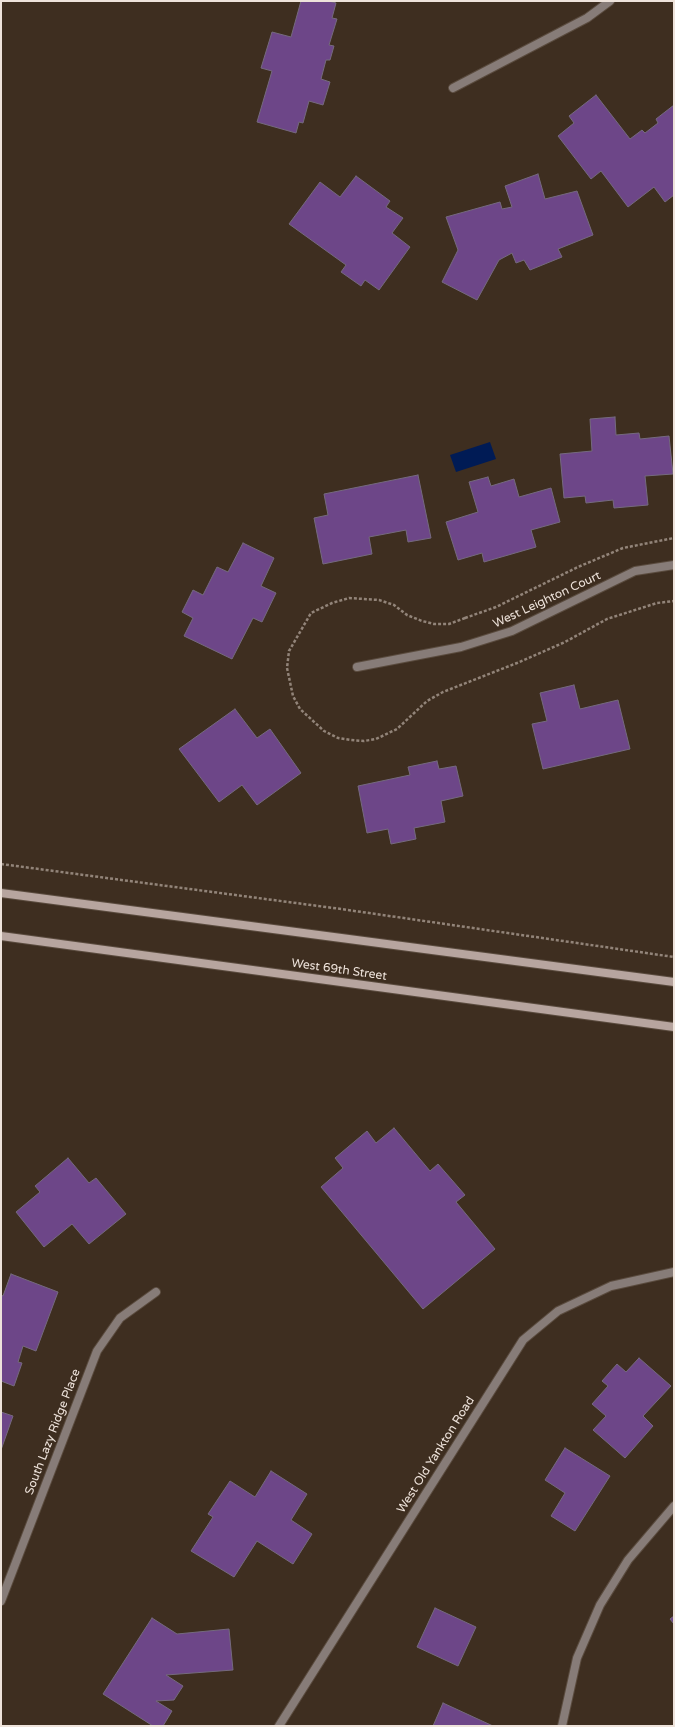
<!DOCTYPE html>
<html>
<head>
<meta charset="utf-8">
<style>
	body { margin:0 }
	#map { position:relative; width:675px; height:1727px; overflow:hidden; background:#3e2e20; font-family:"Varela Round",sans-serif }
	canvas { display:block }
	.frame { position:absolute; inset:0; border:2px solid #eee3db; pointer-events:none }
</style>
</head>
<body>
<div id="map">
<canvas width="675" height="1727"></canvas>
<div class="frame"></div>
</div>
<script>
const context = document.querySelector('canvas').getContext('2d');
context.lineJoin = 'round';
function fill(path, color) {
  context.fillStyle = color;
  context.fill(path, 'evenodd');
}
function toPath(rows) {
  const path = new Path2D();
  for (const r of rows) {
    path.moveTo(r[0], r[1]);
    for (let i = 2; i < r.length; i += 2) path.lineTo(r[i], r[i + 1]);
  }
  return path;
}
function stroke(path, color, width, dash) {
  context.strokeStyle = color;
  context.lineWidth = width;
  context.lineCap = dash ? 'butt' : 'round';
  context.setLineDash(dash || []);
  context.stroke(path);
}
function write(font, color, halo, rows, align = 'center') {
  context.font = font + ' "Varela Round",sans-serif';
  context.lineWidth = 3;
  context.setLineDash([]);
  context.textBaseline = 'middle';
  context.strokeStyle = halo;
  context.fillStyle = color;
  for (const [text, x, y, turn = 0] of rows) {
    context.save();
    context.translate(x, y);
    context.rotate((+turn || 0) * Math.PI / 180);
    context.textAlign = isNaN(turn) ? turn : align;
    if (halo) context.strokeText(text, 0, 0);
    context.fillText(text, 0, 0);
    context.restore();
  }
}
fill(toPath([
	[490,442,496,459,456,472,450,455]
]), '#001b55');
const building = toPath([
	[301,1,329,1,336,3,332,18,337,19,329,45,334,46,330,60,326,60,321,79,330,82,323,105,309,101,303,123,299,122,296,133,257,122,272,71,261,68,272,32,291,37,301,1],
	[596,95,630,139,642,130,645,133,658,123,656,119,674,105,674,195,665,202,654,187,628,207,601,171,591,179,558,136,574,123,569,116,596,95],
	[538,174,545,199,577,191,593,235,558,249,562,257,530,270,524,260,516,263,512,253,499,260,477,300,442,282,458,250,446,217,500,202,502,209,512,207,505,186,538,174],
	[356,176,390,201,386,207,403,218,392,233,410,247,379,290,365,280,361,286,341,272,346,265,289,224,320,182,340,197,356,176],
	[615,417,616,435,639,433,640,439,669,436,673,474,645,476,648,505,614,508,613,500,586,503,585,496,564,498,560,454,592,451,590,419,615,417],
	[418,475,431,538,408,542,406,530,369,537,372,554,323,564,314,518,328,515,324,494,418,475],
	[488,477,491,486,514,479,519,497,551,488,560,522,531,530,536,547,484,562,482,553,458,560,446,522,478,512,469,482,488,477],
	[243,543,274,558,261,586,276,593,262,622,253,618,232,659,184,636,193,618,182,612,193,590,203,595,217,567,228,572,243,543],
	[574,685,580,709,618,700,630,749,543,769,532,724,547,721,540,693,574,685],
	[235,709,257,738,270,729,301,773,257,805,242,785,219,802,179,749,235,709],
	[437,761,439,769,456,766,463,796,441,801,445,822,414,828,416,839,391,844,388,829,367,833,358,786,410,775,408,767,437,761],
	[394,1128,430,1171,438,1164,465,1195,456,1202,495,1249,423,1309,321,1187,343,1168,335,1158,367,1131,376,1143,394,1128],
	[68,1158,89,1183,96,1178,126,1214,89,1244,72,1224,44,1247,16,1212,40,1192,35,1186,68,1158],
	[11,1274,58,1292,36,1351,23,1346,18,1362,22,1363,14,1386,1,1381,1,1295,3,1296,11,1274],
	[639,1358,671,1386,643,1416,653,1426,625,1458,593,1430,606,1416,592,1404,608,1386,602,1381,617,1364,626,1372,639,1358],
	[1,1412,13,1416,1,1450,1,1412],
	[565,1448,610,1476,575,1531,551,1516,565,1493,545,1480,565,1448],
	[271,1471,307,1494,291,1520,312,1534,293,1564,257,1541,234,1577,191,1551,213,1517,208,1514,230,1481,255,1497,271,1471],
	[435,1608,476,1627,458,1666,417,1647,435,1608],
	[674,1616,674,1624,670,1619,674,1616],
	[152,1618,177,1634,229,1629,233,1670,166,1675,183,1686,174,1700,156,1701,172,1711,163,1726,153,1726,103,1694,152,1618],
	[443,1703,493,1726,433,1726,443,1703]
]);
fill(building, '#6d4688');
stroke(building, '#756a7e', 1);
const minor = toPath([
	[453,88,587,18,610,1],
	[357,667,461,647,512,631,635,571,674,565],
	[1,1601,97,1351,120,1318,156,1292],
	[279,1726,523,1340,558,1311,611,1286,674,1272],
	[562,1726,577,1658,600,1605,628,1560,674,1506]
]);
const secondary = toPath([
	[1,893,674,982],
	[1,936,674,1027]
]);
stroke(minor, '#5a4b3e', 10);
stroke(secondary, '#5a4b3e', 10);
stroke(toPath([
	[465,618,449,624,434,624,422,621,407,615,394,605,379,600,349,598,332,603,311,613,289,651,287,668,293,696,300,709,324,731,338,738,351,740,364,741,376,739,397,729,427,701,443,692,517,663,565,642,607,619,657,603,674,601],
	[465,618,496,607,578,567,623,548,674,538],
	[1,864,341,909,674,957]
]), '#928479', 2.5, [3, 2]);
stroke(minor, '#877c78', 8);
stroke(secondary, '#b7a59f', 8);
write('12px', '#eee3db', '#3e2e20', [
	["West Leighton Court",547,600,-25],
	["West 69th Street",339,970,8],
	["South Lazy Ridge Place",53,1432,-69],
	["West Old Yankton Road",436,1455,-58]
]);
</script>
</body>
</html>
